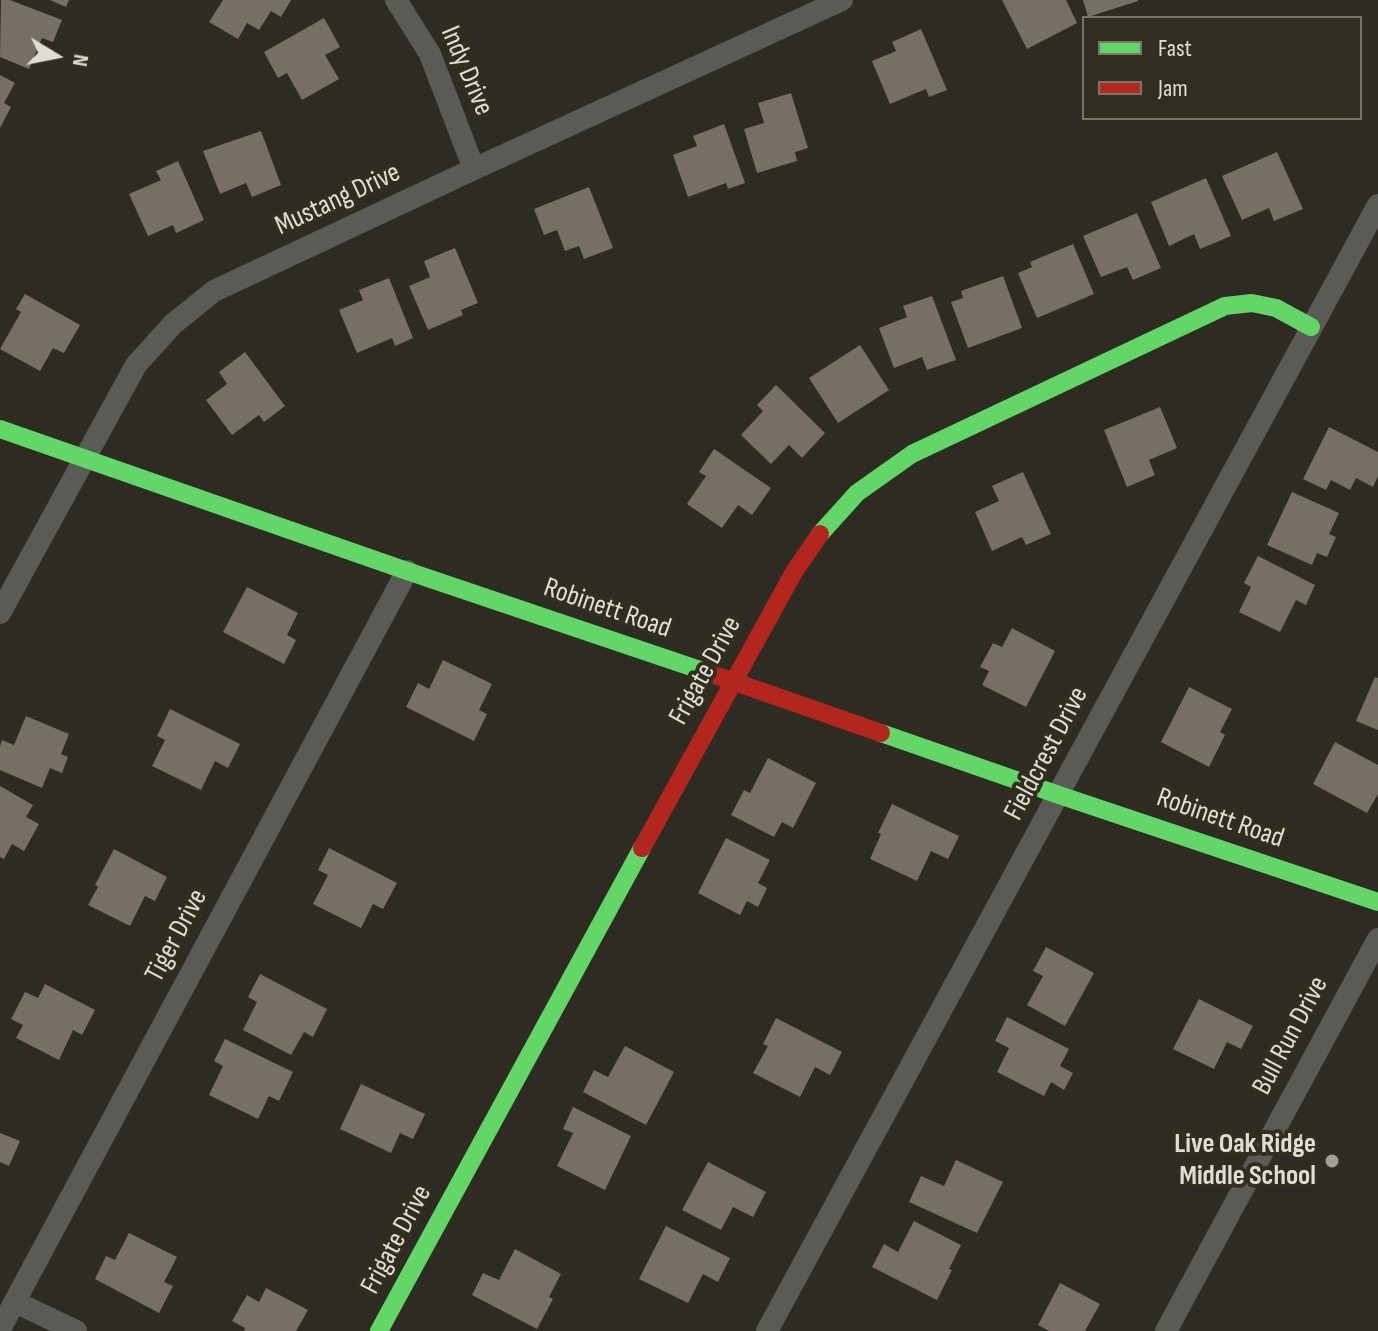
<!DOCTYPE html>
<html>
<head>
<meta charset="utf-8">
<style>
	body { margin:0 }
	#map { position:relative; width:1378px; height:1331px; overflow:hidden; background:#2e2b23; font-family:"Sofia Sans Condensed",sans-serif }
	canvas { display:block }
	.legend { position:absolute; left:1082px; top:16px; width:280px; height:104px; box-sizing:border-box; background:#322e1f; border:2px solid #787467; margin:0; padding:10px 14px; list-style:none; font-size:24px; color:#e0ded4 }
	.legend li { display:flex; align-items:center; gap:16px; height:40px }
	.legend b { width:40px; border:2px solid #787467 }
	.north { position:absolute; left:16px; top:16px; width:80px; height:80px; -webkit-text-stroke:6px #322e1f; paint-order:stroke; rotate:100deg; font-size:22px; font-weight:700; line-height:32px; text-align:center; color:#e0ded4 }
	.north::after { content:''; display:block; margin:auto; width:28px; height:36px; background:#e0ded4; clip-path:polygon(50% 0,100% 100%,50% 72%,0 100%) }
</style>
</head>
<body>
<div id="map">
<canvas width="1378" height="1331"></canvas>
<ul class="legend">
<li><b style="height:10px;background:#63d668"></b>Fast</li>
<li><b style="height:10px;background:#b3261e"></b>Jam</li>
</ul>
<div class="north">N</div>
</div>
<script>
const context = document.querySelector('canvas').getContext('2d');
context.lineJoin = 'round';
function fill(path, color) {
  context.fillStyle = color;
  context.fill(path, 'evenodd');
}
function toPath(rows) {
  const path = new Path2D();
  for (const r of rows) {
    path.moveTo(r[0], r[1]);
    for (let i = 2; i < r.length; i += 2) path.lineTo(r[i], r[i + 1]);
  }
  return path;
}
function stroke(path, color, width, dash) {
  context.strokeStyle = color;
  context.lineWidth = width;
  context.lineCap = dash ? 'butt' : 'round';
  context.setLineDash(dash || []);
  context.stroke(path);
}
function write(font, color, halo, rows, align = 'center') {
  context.font = font + ' "Sofia Sans Condensed",sans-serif';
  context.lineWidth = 8;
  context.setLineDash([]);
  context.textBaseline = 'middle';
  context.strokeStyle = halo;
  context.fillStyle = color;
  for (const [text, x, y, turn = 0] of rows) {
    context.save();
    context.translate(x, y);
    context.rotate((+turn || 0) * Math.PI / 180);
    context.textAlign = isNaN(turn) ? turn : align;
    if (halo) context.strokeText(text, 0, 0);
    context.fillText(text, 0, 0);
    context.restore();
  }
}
fill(toPath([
	[1,0,10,0,62,20,53,42,42,38,29,69,0,57],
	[50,0,69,0,66,7],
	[223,0,291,0,281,17,271,11,259,30,247,23,238,39,209,22],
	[1002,0,1066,0,1077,23,1027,49],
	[1083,0,1138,0,1138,1,1088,17],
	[324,18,340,47,325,55,339,79,302,100,287,73,278,78,264,52],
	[921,29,947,90,929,97,926,89,890,104,872,61,896,51,892,42],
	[0,75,15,83,4,103,11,107,0,128],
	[791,93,808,148,795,152,797,161,757,173,744,129,764,123,758,103],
	[724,124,745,183,728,189,726,183,688,197,673,155,697,146,693,136],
	[261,131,281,185,252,197,246,183,220,194,203,151],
	[1277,152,1303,209,1274,221,1269,208,1242,220,1222,176],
	[178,161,204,220,176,233,173,225,148,236,129,194,161,180,156,171],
	[1206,178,1231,236,1200,249,1194,234,1169,246,1151,202],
	[589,187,613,248,584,259,579,246,565,251,557,230,544,235,534,209],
	[1137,213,1161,268,1133,280,1127,267,1101,277,1083,236],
	[1073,244,1094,294,1037,318,1018,273,1032,267,1030,262],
	[455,248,478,303,461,310,463,315,428,330,409,286,430,277,424,261],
	[1003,276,1022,328,968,348,951,302,963,298,961,291],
	[389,278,413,338,395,346,392,338,357,353,339,310,363,300,359,290],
	[25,294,80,325,64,353,53,348,40,371,0,349,21,312,16,309],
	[932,296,956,360,927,370,922,357,894,368,879,328,907,317,903,306],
	[860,345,889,390,838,423,809,378],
	[245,352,285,406,264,422,259,415,232,435,206,400,227,384,219,372],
	[776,385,825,433,802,458,789,445,771,464,741,435,763,411,757,405],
	[1160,407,1177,448,1149,460,1155,475,1127,487,1104,430],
	[1329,427,1378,452,1378,476,1373,487,1356,478,1350,490,1331,480,1326,490,1303,479],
	[714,449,771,488,752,515,738,505,722,528,687,504,706,476,699,472],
	[1023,472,1051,534,1026,545,1022,537,992,551,975,512,999,501,992,486],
	[1292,492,1339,513,1329,534,1336,537,1327,557,1317,553,1312,565,1267,545],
	[1258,556,1315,585,1306,605,1296,600,1280,632,1239,612,1251,587,1244,583],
	[247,587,298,613,287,635,296,640,284,664,223,632],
	[1012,628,1055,651,1026,707,982,685,989,671,980,667,993,643,1002,647],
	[443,660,492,684,479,710,487,714,474,741,406,707,418,683,429,689],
	[1375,677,1378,678,1378,730,1356,721],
	[1189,687,1232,709,1220,732,1225,735,1209,767,1161,742],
	[170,709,240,744,228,768,215,761,201,790,152,766,165,740,157,736],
	[26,716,69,734,61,754,68,757,62,773,50,768,42,788,0,770,0,746,2,740,14,745],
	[1335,742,1378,765,1378,794,1367,813,1313,784],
	[768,758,816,783,793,828,782,822,774,837,731,815,744,790,750,793],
	[0,786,33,805,26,817,39,824,24,851,12,844,4,859,0,857],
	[892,804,959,836,948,859,931,851,917,881,870,859,881,834,878,833],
	[726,838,770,860,758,883,767,888,758,907,747,901,740,915,698,893],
	[329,848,397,883,383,909,373,904,361,928,313,904,328,875,318,870],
	[114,849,167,877,155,901,145,896,130,926,88,905,98,887,95,885],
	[1046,947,1094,973,1065,1026,1027,1005,1043,976,1033,971],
	[260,974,327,1009,313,1037,304,1032,291,1055,243,1030,257,1002,248,997],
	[45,984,95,1010,82,1035,73,1030,59,1060,16,1038,23,1025,11,1019,25,992,38,998],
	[1199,999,1253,1026,1241,1049,1227,1042,1214,1069,1173,1049],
	[1007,1017,1069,1049,1060,1066,1073,1073,1064,1090,1051,1082,1044,1096,997,1072,1009,1048,995,1041],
	[776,1018,842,1052,830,1075,815,1067,800,1097,753,1073,768,1046,763,1044],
	[225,1039,293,1072,279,1101,269,1096,258,1119,209,1095,223,1066,214,1061],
	[625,1046,674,1072,646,1125,583,1092,594,1070,608,1077],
	[361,1084,425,1114,413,1139,400,1133,391,1153,340,1129],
	[573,1107,631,1136,605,1190,557,1166,573,1133,563,1129],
	[0,1133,20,1141,9,1166,0,1162],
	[956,1160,1003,1182,977,1233,909,1202,921,1176,944,1186],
	[708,1162,766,1192,753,1217,733,1207,721,1230,682,1210],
	[914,1221,961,1245,949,1269,952,1270,937,1300,872,1267,884,1244,898,1252],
	[666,1226,730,1258,718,1282,703,1274,688,1303,639,1279],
	[129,1233,177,1257,164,1282,173,1286,159,1313,95,1279,106,1256,115,1260],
	[515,1249,561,1274,549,1297,553,1299,537,1329,472,1295,483,1273,499,1280],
	[1060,1283,1100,1304,1085,1331,1049,1331,1038,1325],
	[266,1288,308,1310,296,1331,244,1331,245,1328,232,1321,247,1295,259,1302]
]), '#776f63');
stroke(toPath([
	[396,0,430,54,474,169],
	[0,613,136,365,173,324,214,291,474,169,842,0],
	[15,1302,76,1331],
	[0,1329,407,571],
	[767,1331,1378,205],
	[1166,1331,1378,939]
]), '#5a5b54', 22);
stroke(toPath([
	[0,429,407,571,709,673],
	[820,534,857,493,912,454,1225,306,1252,303,1276,308,1311,327],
	[881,733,1059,795,1378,902],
	[379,1331,642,848]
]), '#63d668', 18);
stroke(toPath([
	[709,673,881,733],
	[642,848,794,572,820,534]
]), '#b3261e', 18);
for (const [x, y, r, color] of [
	[1332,1161,8,"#a29f96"]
]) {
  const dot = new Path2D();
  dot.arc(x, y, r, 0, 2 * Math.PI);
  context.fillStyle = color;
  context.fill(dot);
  stroke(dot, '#322e1f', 3);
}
write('28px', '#e0ded4', '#322e1f', [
	["Indy Drive",466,71,67],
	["Mustang Drive",338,200,-25],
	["Robinett Road",607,609,19],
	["Frigate Drive",706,671,-61],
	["Fieldcrest Drive",1047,754,-62],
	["Robinett Road",1220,819,19],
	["Tiger Drive",177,936,-62],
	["Bull Run Drive",1291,1036,-62],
	["Frigate Drive",397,1240,-62]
]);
write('bold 28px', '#e0ded4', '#322e1f', [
	["Live Oak Ridge",1316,1145],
	["Middle School",1316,1177]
], 'right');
</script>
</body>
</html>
